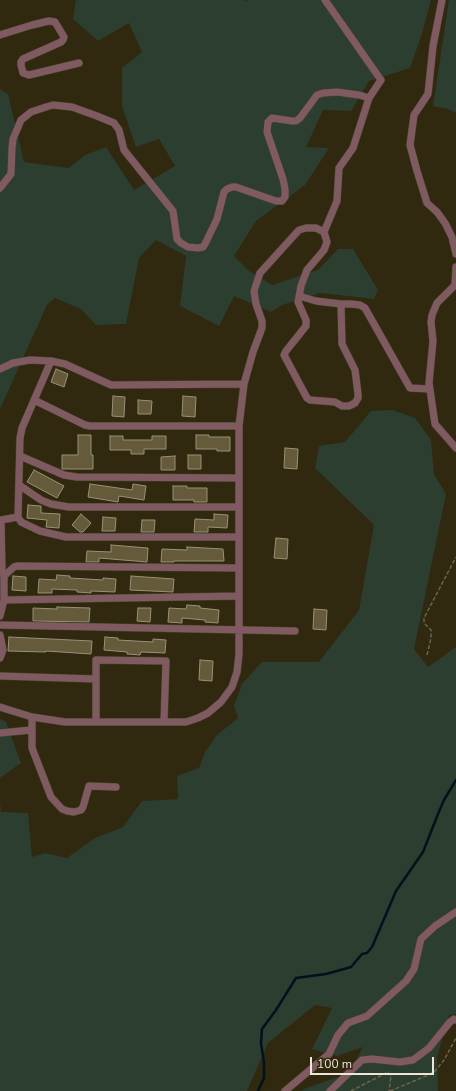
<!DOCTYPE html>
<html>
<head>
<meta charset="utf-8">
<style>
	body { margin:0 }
	#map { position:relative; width:456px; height:1091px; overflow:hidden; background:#30280f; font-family:"Nunito Sans",sans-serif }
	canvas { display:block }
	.scale { position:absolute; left:310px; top:1057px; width:124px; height:18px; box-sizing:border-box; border:2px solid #ece7d8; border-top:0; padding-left:5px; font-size:12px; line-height:14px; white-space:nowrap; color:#ece7d8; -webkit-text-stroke:3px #30280f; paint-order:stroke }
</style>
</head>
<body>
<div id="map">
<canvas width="456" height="1091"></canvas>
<div class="scale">100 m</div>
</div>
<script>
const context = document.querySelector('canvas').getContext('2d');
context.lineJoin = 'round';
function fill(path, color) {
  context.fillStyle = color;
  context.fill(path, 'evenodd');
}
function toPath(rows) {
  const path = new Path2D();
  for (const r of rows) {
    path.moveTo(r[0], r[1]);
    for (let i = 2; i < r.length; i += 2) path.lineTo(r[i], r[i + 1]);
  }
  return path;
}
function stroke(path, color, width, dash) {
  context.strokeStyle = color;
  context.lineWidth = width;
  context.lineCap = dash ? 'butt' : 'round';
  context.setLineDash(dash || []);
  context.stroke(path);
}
fill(toPath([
	[76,0,244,0,245,1,248,0,431,0,422,34,410,68,369,81,351,111,323,110,306,147,329,148,305,185,256,221,234,256,249,271,272,285,318,270,338,249,353,249,378,290,374,299,320,293,282,305,271,312,234,296,219,326,180,306,186,256,156,240,139,258,126,324,96,325,81,309,55,298,47,305,0,409,0,89,8,94,24,162,69,168,85,155,106,147,134,190,175,166,159,139,136,147,122,106,122,68,142,52,129,23,98,41,73,19],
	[449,0,456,0,456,113,448,109,433,106],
	[392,410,415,418,431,440,434,474,446,494,414,649,428,667,456,647,456,1014,449,1015,437,1058,438,1091,302,1091,304,1089,349,1073,363,1047,337,1056,312,1049,332,1008,315,1005,268,1043,247,1091,0,1091,0,802,1,812,28,813,32,857,45,853,67,858,95,838,123,827,142,801,178,799,177,776,199,768,205,752,217,735,238,718,234,706,242,684,262,662,319,662,359,610,374,525,315,468,319,446,345,442,371,411],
	[0,719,6,722,21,763,0,778]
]), '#2c3e2f');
stroke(toPath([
	[258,1091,264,1078,264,1063,261,1043,262,1029,276,1010,296,978,326,974,351,967,362,954,367,953,372,947,396,891,423,852,438,814,444,800,456,780]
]), '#00121c', 2.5);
const building = toPath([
	[56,369,68,374,64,387,51,382,56,369],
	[113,396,125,397,124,417,112,416,113,396],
	[183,396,196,397,195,417,182,416,183,396],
	[138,400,152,401,151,414,138,414,138,400],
	[78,435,91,435,91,455,93,455,93,469,62,469,62,455,78,455,78,435],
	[196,435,209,435,209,437,230,437,230,451,217,451,217,449,196,449,196,435],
	[110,436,123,436,123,440,152,440,152,436,166,436,166,449,144,449,144,454,131,454,131,450,110,450,110,436],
	[285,448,298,449,297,469,284,468,285,448],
	[188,455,201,455,201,469,188,469,188,455],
	[175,456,175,470,161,470,161,457,175,456],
	[34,470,64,486,57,498,27,482,34,470],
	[90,484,132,490,133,484,146,486,144,500,119,496,118,502,88,497,90,484],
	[173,486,187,486,187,488,207,488,207,502,194,502,194,500,173,500,173,486],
	[28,505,41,506,41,513,60,514,59,528,46,527,47,520,27,518,28,505],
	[81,514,91,523,83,532,80,532,72,525,81,514],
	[214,514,228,515,227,528,208,527,208,532,194,532,195,519,214,520,214,514],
	[103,517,116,518,115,531,102,531,103,517],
	[142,520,155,520,154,532,141,532,142,520],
	[276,538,288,539,287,559,274,558,276,538],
	[111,545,148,548,147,562,99,558,99,562,86,562,87,551,111,552,111,545],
	[187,547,223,549,224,561,174,561,174,562,161,562,162,549,187,550,187,547],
	[57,575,70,576,70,578,103,580,103,578,116,579,115,592,91,591,91,593,77,592,77,590,52,589,52,593,38,593,39,579,56,580,57,575],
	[13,576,26,577,26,591,12,590,13,576],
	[131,576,174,579,173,592,130,590,131,576],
	[187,605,200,606,200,608,219,610,218,623,205,622,205,620,182,618,182,623,168,622,169,608,186,609,187,605],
	[57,607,90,608,89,622,33,621,33,608,57,609,57,607],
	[138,608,151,608,150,622,137,621,138,608],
	[314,609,327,610,326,630,313,629,314,609],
	[9,637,92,641,91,654,46,651,46,652,8,651,9,637],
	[105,637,118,638,118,640,153,642,153,639,166,640,165,653,141,652,140,655,127,654,127,652,104,650,105,637],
	[200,660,213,661,212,681,199,680,200,660]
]);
fill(building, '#655b3b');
stroke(building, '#9a9176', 1);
const minor = toPath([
	[325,0,381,80,369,98,353,148,339,168,337,201,324,232,327,242,324,250,307,270,301,286,298,302,306,320,306,326,286,351,284,355,307,398,310,400,335,402,342,406,349,406,355,403,358,398,358,394,355,370,342,344,341,304],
	[442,0,433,46,428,94,414,115,410,145,417,171,427,203,437,212,445,223,452,237,456,254],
	[0,35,32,25,49,21,55,22,64,37,63,40,61,42,23,59,21,62,21,65,23,73,29,75,79,63],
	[0,188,11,174,12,148,13,139,21,120,31,112,46,107,53,105,72,107,97,116,114,123,119,130,124,150,173,211,177,239,181,243,188,247,198,248,203,247,205,244,217,219,224,192,227,189,232,187,236,187,276,201,282,201,285,197,285,189,283,179,267,132,268,122,272,118,292,121,296,121,300,118,317,95,323,93,337,92,359,95,369,98],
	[455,284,456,267],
	[456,284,437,303,432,315,431,322,433,341,429,383,435,424,456,448],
	[299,296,316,301,341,304,351,304,360,305,365,308,410,388,429,389],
	[0,369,13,363,30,360,51,361,65,364,111,385,244,384],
	[34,400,85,425,90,426,239,426],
	[20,456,64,475,77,477,239,478],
	[19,485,41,500,51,504,69,507,239,507],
	[18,517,21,522,40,531,66,537,239,537],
	[4,576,14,567,17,566,239,568],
	[4,600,239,596],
	[0,616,4,600,4,576,2,571,1,520,18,517,20,438,22,428,51,361],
	[0,625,295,631],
	[0,635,3,650,0,658],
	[0,676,96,679],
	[0,707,32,717,65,722,186,722,198,718,208,713,221,702,232,687,237,672,239,654,239,426,244,384,253,352,262,328,262,321,256,304,254,291,260,273,299,230,306,228,316,228,324,232],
	[32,717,32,748,51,797,62,809,67,811,74,812,81,810,83,807,89,786,116,787],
	[96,722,96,660,166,661,164,722],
	[0,733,31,730],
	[285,1091,329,1054,338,1035,348,1023,367,1016,406,981,414,969,421,939,435,926,456,912],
	[330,1091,362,1060,372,1059,400,1062,413,1060,429,1048,450,1022,454,1019,456,1020]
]);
stroke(minor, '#4a432b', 8);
stroke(toPath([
	[427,655,431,638,431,630,424,623,424,618,456,557],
	[351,1091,388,1072,391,1076,389,1091],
	[390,1091,426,1076,435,1071,444,1060,456,1038]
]), '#6b644e', 1.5, [4, 2]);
stroke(minor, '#7f5a61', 7);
</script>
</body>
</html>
